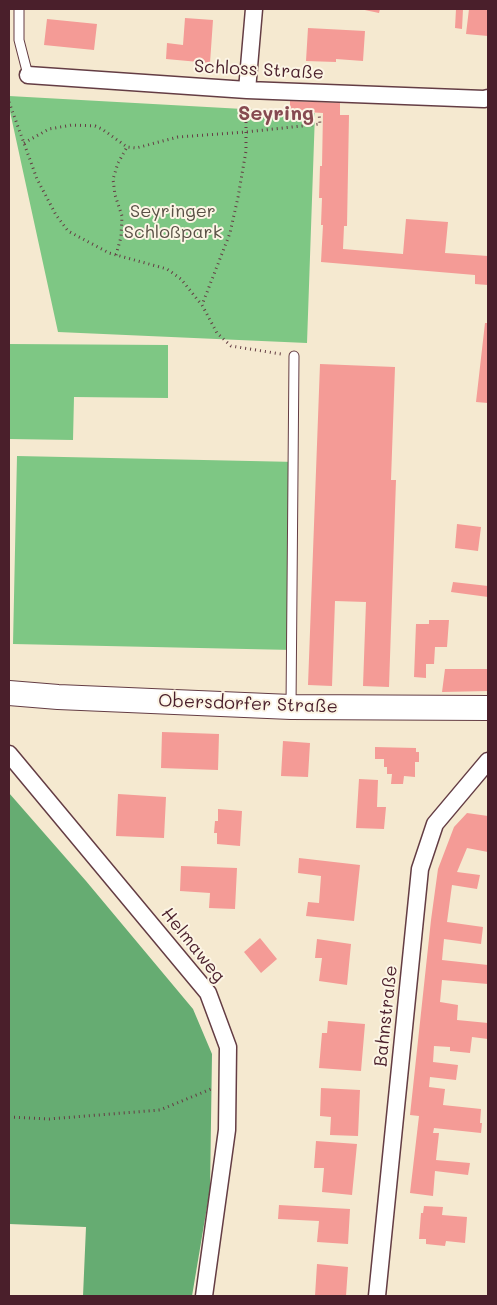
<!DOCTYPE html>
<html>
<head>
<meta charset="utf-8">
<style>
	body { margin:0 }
	#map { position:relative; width:497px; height:1305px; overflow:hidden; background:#f5e9d0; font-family:Mali,sans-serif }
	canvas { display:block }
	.frame { position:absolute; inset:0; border:10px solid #4a1f2b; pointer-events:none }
</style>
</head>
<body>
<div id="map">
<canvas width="497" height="1305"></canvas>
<div class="frame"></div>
</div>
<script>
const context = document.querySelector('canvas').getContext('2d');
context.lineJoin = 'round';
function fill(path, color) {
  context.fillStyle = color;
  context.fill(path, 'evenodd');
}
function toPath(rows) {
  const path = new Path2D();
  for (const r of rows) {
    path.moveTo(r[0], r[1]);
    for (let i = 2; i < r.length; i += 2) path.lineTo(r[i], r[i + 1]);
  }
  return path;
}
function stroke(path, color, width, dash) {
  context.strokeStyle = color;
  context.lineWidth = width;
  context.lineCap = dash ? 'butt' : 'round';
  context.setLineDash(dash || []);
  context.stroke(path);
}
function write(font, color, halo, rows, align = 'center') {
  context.font = font + ' Mali,sans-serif';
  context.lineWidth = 4;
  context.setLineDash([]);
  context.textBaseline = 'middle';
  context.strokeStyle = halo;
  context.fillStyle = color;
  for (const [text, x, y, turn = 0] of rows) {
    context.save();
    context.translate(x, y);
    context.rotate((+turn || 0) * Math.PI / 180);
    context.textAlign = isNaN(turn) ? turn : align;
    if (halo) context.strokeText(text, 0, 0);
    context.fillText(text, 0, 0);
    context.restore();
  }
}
fill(toPath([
	[9,96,315,113,307,343,58,332,9,107],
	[9,344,168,345,168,398,74,397,73,440,9,439],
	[17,456,297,462,293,650,13,644]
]), '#7ec784');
fill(toPath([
	[9,793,86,881,193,1009,212,1054,210,1189,192,1296,83,1296,86,1227,9,1224]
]), '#66ac72');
fill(toPath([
	[360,9,380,9,379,13],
	[456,9,463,9,462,29,455,28],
	[469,9,488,10,488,36,466,34],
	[185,18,213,20,210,63,166,59,167,43,183,45],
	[47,19,97,24,94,50,44,45],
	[308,28,365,31,363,61,336,59,336,62,306,61],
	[290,101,340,103,340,115,349,115,347,226,344,226,343,249,403,254,406,219,448,222,445,253,488,256,488,285,475,284,475,275,321,262,323,225,321,225,322,198,319,198,320,166,322,166,323,113,290,111],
	[485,323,488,323,488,403,476,402],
	[320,364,395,367,391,480,396,480,389,687,363,686,366,602,335,601,332,686,308,685],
	[457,524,481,527,478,551,455,548],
	[453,582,488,586,488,597,451,592],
	[429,620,449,620,447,647,435,647,434,664,426,664,426,678,414,677,416,624,429,624],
	[445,669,488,669,488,691,442,692],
	[162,732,219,734,218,770,161,768],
	[283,741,310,743,308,777,281,776],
	[375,747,416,748,416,752,419,752,419,762,415,762,415,777,404,776,403,784,391,784,392,774,387,774,387,767,384,767,384,759,375,759],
	[359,779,378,780,377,807,386,807,384,829,356,828],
	[118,794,166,797,164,838,116,836],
	[218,809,242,811,240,846,217,844,217,833,214,833,215,821,218,821],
	[467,813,488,816,488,852,467,848,457,872,480,875,477,889,452,885,447,922,483,927,481,944,444,939,442,960,488,965,488,984,442,980,440,1002,458,1005,457,1020,488,1023,488,1039,472,1037,470,1053,450,1051,450,1047,434,1046,433,1062,458,1065,456,1080,430,1077,429,1087,445,1089,443,1105,481,1109,480,1123,482,1123,481,1133,434,1128,433,1133,439,1133,436,1160,470,1163,468,1175,435,1171,433,1196,410,1193,419,1116,410,1115,431,920,438,869,454,827],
	[299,858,360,865,354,921,306,916,308,902,319,903,321,876,298,873],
	[181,866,237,868,235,909,209,908,210,893,180,891],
	[260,938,277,959,261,973,244,952],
	[317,939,351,944,347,985,319,981,322,958,315,958],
	[328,1021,365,1024,361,1071,319,1068,322,1033,327,1033],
	[321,1088,360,1090,358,1136,330,1135,331,1117,320,1116],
	[316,1141,357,1144,352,1195,322,1192,324,1168,314,1168],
	[279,1205,350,1209,348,1244,317,1242,319,1221,278,1219],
	[424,1206,443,1207,442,1215,467,1217,465,1243,446,1241,445,1246,426,1244,426,1239,419,1239,421,1213,423,1213],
	[317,1264,348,1267,346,1296,315,1296]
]), '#f49b96');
const lane = toPath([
	[19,9,19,40,28,75],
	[291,706,294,356]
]);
const street = toPath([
	[28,75,247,90,484,99,488,98],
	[247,90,254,9],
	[9,754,208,993,228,1047,227,1130,204,1296],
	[377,1296,420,869,435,824,488,761]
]);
const secondary = toPath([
	[9,693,58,697,291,707,488,708]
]);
stroke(lane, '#643d44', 11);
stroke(street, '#643d44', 19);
stroke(secondary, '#643d44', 26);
stroke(toPath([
	[9,102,37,179,56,215,68,231,109,253,167,269,181,279,201,304],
	[246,107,246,151,238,197,230,233,202,305,217,333,231,346,281,354],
	[24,143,49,129,72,125,95,126,102,129,127,147,136,148,178,137,246,132,320,124,319,113],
	[116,255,121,237,122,216,115,195,113,179,118,163,127,147],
	[9,1117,49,1119,160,1110,211,1089]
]), '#643d44', 3, [1, 4]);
stroke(lane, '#fff', 9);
stroke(street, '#fff', 16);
stroke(secondary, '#fff', 24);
write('18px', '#4a1f2b', '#fcf5e5', [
	["Schloss Straße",259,70,3],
	["Obersdorfer Straße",248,704,2],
	["Helmaweg",193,945,51],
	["Bahnstraße",386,1016,-84]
]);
write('18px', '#5a5146', '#fcf5e5', [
	["Seyringer",173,211],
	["Schloßpark",173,232]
]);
write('bold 20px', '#864a50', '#fcf5e5', [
	["Seyring",276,114]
]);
</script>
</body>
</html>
